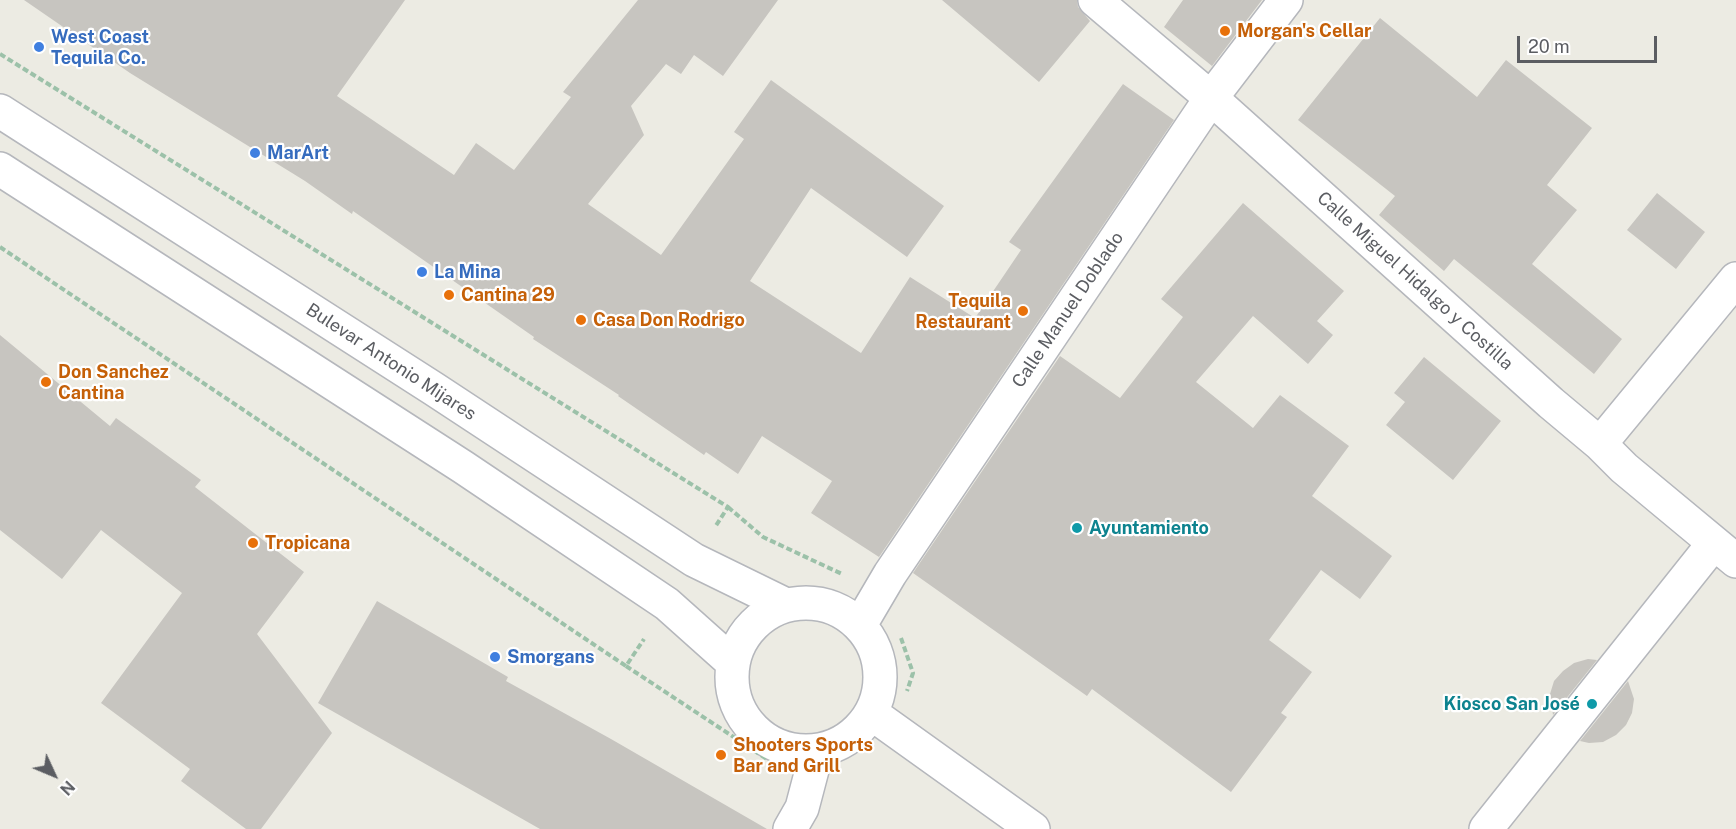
<!DOCTYPE html>
<html>
<head>
<meta charset="utf-8">
<style>
	body { margin:0 }
	#map { position:relative; width:1736px; height:829px; overflow:hidden; background:#ecebe3; font-family:"Public Sans",sans-serif }
	canvas { display:block }
	.north { position:absolute; left:24px; top:745px; width:60px; height:60px; -webkit-text-stroke:4px #fff; paint-order:stroke; rotate:134deg; font-size:16px; font-weight:700; line-height:24px; text-align:center; color:#5b5d62 }
	.north::after { content:''; display:block; margin:auto; width:21px; height:27px; background:#5b5d62; clip-path:polygon(50% 0,100% 100%,50% 72%,0 100%) }
	.scale { position:absolute; left:1517px; top:36px; width:140px; height:27px; box-sizing:border-box; border:3px solid #5b5d62; border-top:0; padding-left:8px; font-size:18px; line-height:21px; white-space:nowrap; color:#5b5d62; -webkit-text-stroke:4px #fff; paint-order:stroke }
</style>
</head>
<body>
<div id="map">
<canvas width="1736" height="829"></canvas>
<div class="north">N</div>
<div class="scale">20 m</div>
</div>
<script>
const context = document.querySelector('canvas').getContext('2d');
context.lineJoin = 'round';
function fill(path, color) {
  context.fillStyle = color;
  context.fill(path, 'evenodd');
}
function toPath(rows) {
  const path = new Path2D();
  for (const r of rows) {
    if (r.length === 3) {
      path.moveTo(r[0] + r[2], r[1]);
      path.arc(r[0], r[1], r[2], 0, 2 * Math.PI);
      continue;
    }
    path.moveTo(r[0], r[1]);
    for (let i = 2; i < r.length; i += 2) path.lineTo(r[i], r[i + 1]);
  }
  return path;
}
function stroke(path, color, width, dash) {
  context.strokeStyle = color;
  context.lineWidth = width;
  context.lineCap = dash ? 'butt' : 'round';
  context.setLineDash(dash || []);
  context.stroke(path);
}
function write(font, color, halo, rows, align = 'center') {
  context.font = font + ' "Public Sans",sans-serif';
  context.lineWidth = 4.5;
  context.setLineDash([]);
  context.textBaseline = 'middle';
  context.strokeStyle = halo;
  context.fillStyle = color;
  for (const [text, x, y, turn = 0] of rows) {
    context.save();
    context.translate(x, y);
    context.rotate((+turn || 0) * Math.PI / 180);
    context.textAlign = isNaN(turn) ? turn : align;
    if (halo) context.strokeText(text, 0, 0);
    context.fillText(text, 0, 0);
    context.restore();
  }
}
fill(toPath([
	[24,0,405,0,337,96,454,175,476,143,514,170,571,97,563,92,638,0,778,0,723,76,694,55,681,74,666,64,631,106,644,135,588,204,661,255,744,139,734,132,771,80,944,206,907,257,811,188,750,281,861,353,910,277,975,318,1021,250,1009,242,1123,84,1174,120,879,557,811,513,832,481,762,436,738,474,706,452,704,455,618,396,619,395,533,339,534,337,353,211,352,214,305,181,130,73],
	[942,0,1077,0,1078,7,1090,21,1039,82],
	[1183,0,1262,0,1212,66,1164,27],
	[1380,18,1477,97,1506,60,1592,128,1547,185,1577,210,1532,264,1622,339,1594,374,1454,259,1444,271,1379,215,1395,196,1298,120],
	[1657,193,1705,232,1676,269,1627,230],
	[1243,203,1344,291,1317,321,1333,335,1308,364,1253,316,1196,382,1253,428,1280,395,1349,446,1312,496,1392,556,1360,599,1321,570,1269,640,1312,672,1281,713,1287,717,1231,792,1092,689,1087,696,913,573,1060,356,1120,398,1183,317,1161,299],
	[0,335,110,426,116,418,201,480,195,487,304,572,257,634,332,733,261,829,246,829,181,781,190,769,101,703,182,593,101,530,62,579,0,530],
	[1424,357,1501,421,1453,480,1386,425,1405,402,1394,393],
	[377,601,508,677,506,681,611,739,767,829,540,829,318,703],
	[1588,659,1597,660,1553,715,1550,694,1554,681,1563,671,1574,663],
	[1628,681,1634,699,1632,713,1626,725,1616,735,1603,742,1589,743,1580,741]
]), '#c7c5c0');
const minor = toPath([
	[1095,0,1211,98,1551,403,1600,444,1624,468,1736,561],
	[0,111,434,389,694,560,786,605],
	[0,169,463,467,667,604,733,663],
	[1600,444,1736,279],
	[806,677,74],
	[860,625,890,574,1211,98,1286,0],
	[871,713,1033,829],
	[790,829,802,808,817,751],
	[1486,829,1714,543]
]);
stroke(minor, '#b5b7bc', 36);
stroke(toPath([
	[0,54,728,507,715,527],
	[0,247,626,666,644,639],
	[728,507,763,537,842,574],
	[901,638,913,673,907,691],
	[626,666,773,763]
]), '#9cc1a9', 4, [6, 3]);
stroke(minor, '#fff', 33);
for (const [x, y, r, color] of [
	[1225,31,6,"#e8710a"],
	[39,47,6,"#3f7fe0"],
	[255,153,6,"#3f7fe0"],
	[422,272,6,"#3f7fe0"],
	[449,295,6,"#e8710a"],
	[1023,311,6,"#e8710a"],
	[581,320,6,"#e8710a"],
	[46,382,6,"#e8710a"],
	[1077,528,6,"#0f9aa8"],
	[253,543,6,"#e8710a"],
	[495,657,6,"#3f7fe0"],
	[1592,704,6,"#0f9aa8"],
	[721,755,6,"#e8710a"]
]) {
  const dot = new Path2D();
  dot.arc(x, y, r, 0, 2 * Math.PI);
  context.fillStyle = color;
  context.fill(dot);
  stroke(dot, '#fff', 2);
}
write('bold 18px', '#c56008', '#fff', [
	["Morgan's Cellar",1237,31],
	["Cantina 29",461,295],
	["Tequila",1011,301,"right"],
	["Restaurant",1011,322,"right"],
	["Casa Don Rodrigo",593,320],
	["Don Sanchez",58,372],
	["Cantina",58,393],
	["Tropicana",265,543],
	["Shooters Sports",733,745],
	["Bar and Grill",733,766]
], 'left');
write('bold 18px', '#366cbe', '#fff', [
	["West Coast",51,37],
	["Tequila Co.",51,58],
	["MarArt",267,153],
	["La Mina",434,272],
	["Smorgans",507,657]
], 'left');
write('18px', '#5b5d62', '#fff', [
	["Calle Miguel Hidalgo y Costilla",1415,281,42],
	["Calle Manuel Doblado",1068,310,-56],
	["Bulevar Antonio Mijares",391,362,33]
]);
write('bold 18px', '#0d838f', '#fff', [
	["Ayuntamiento",1089,528],
	["Kiosco San José",1580,704,"right"]
], 'left');
</script>
</body>
</html>
